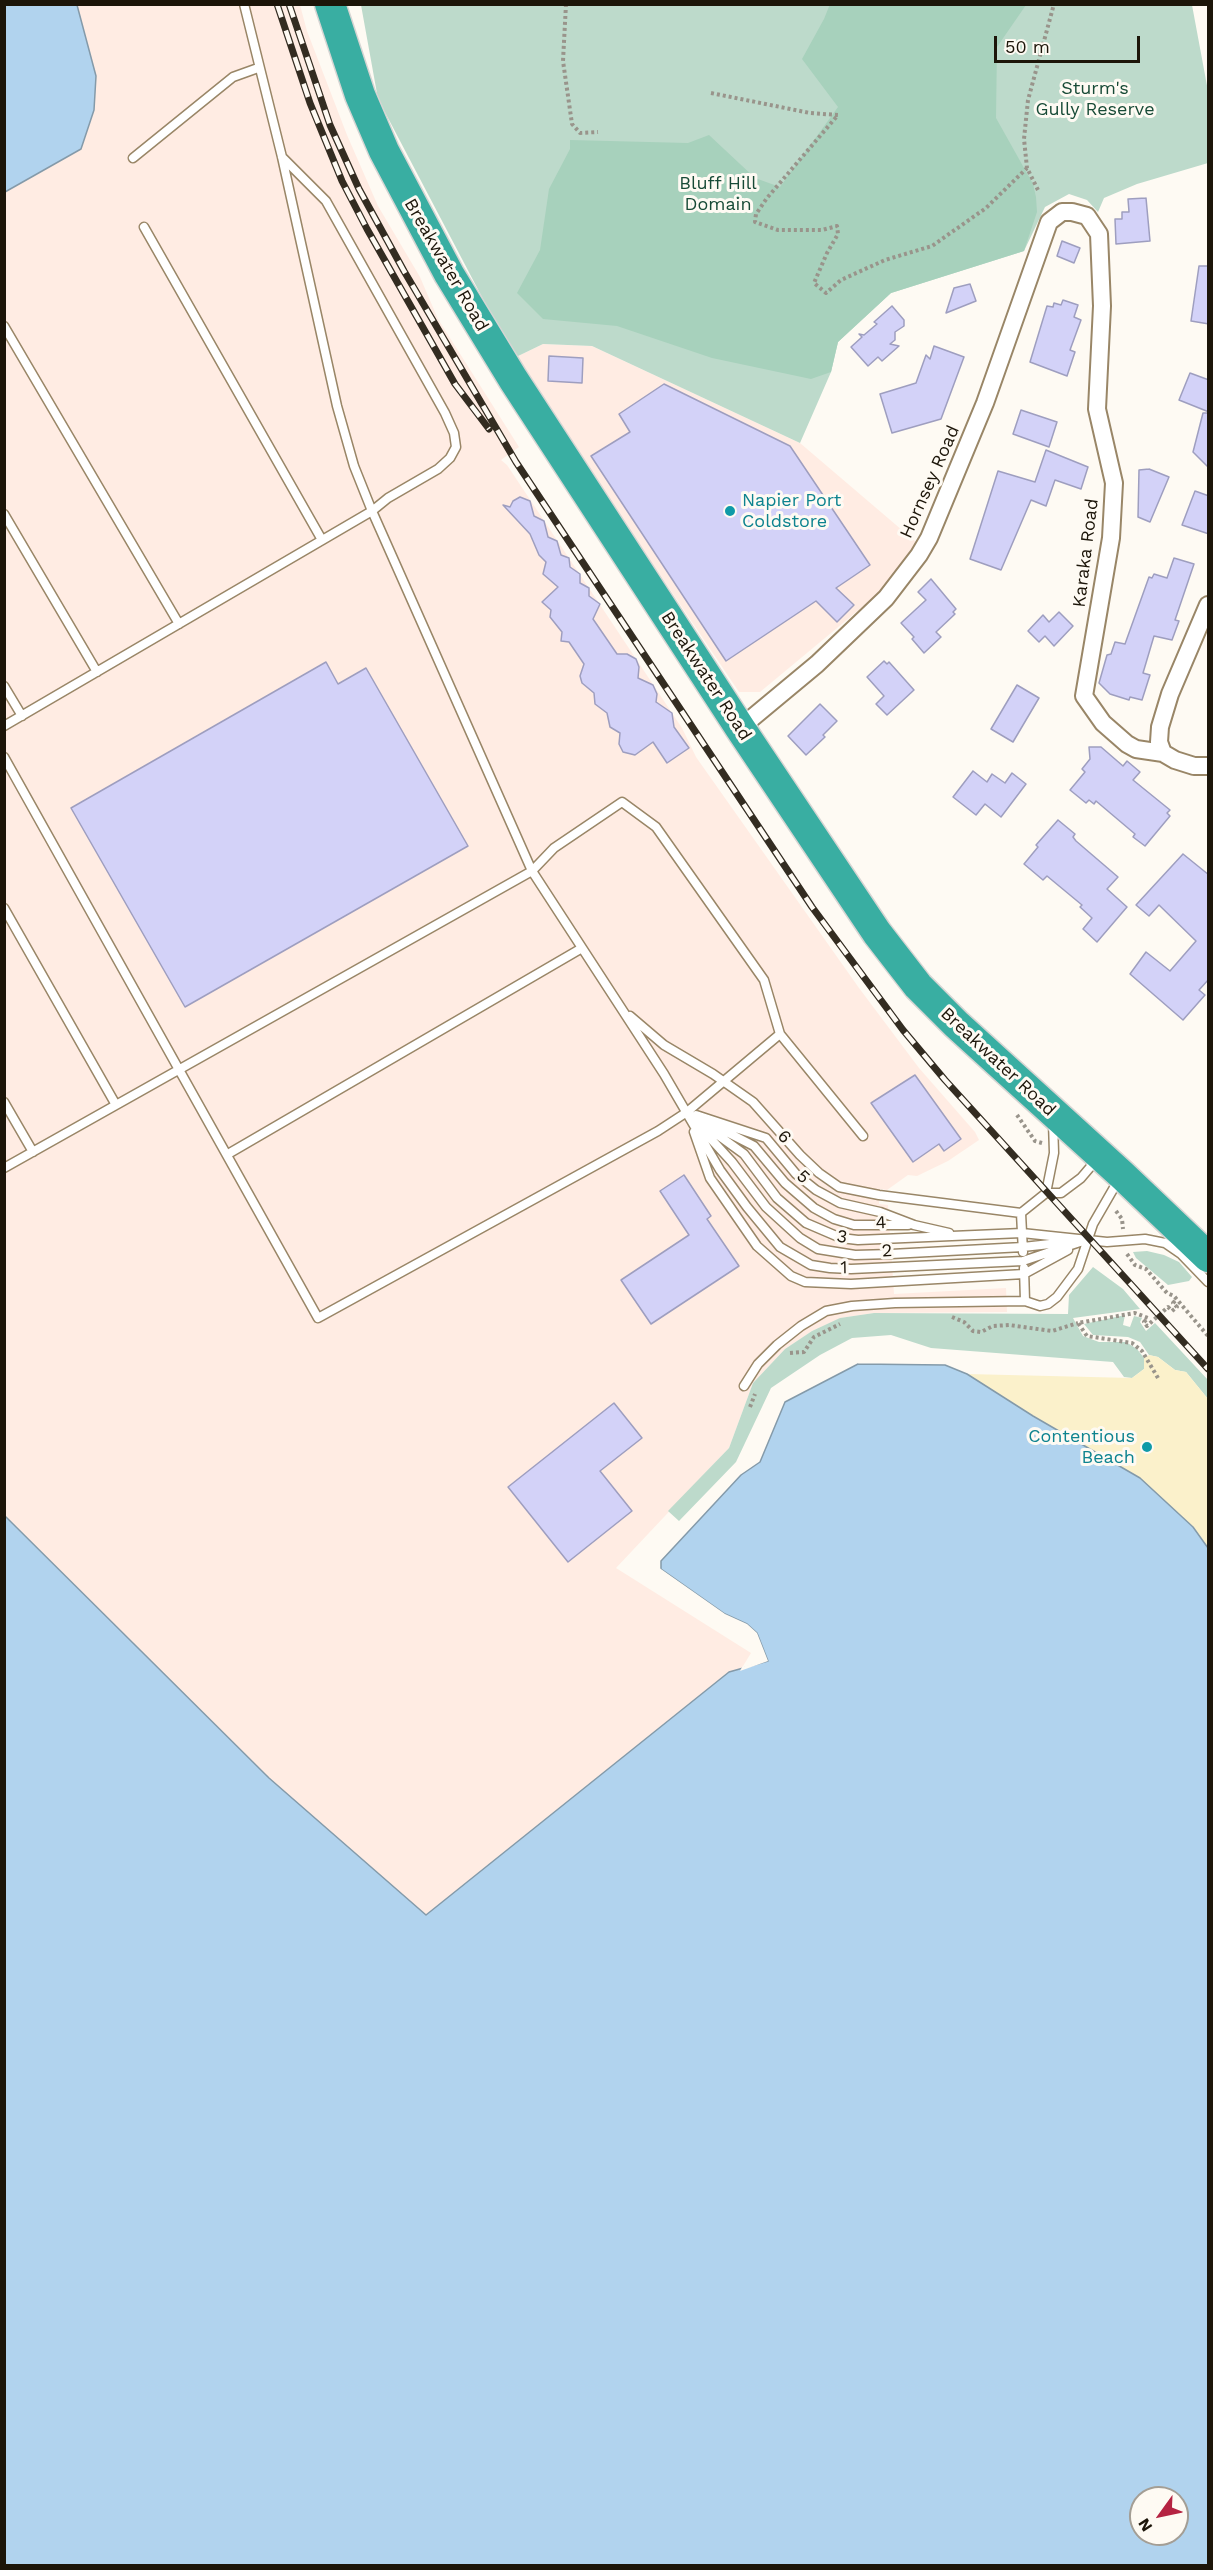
<!DOCTYPE html>
<html>
<head>
<meta charset="utf-8">
<style>
	body { margin:0 }
	#map { position:relative; width:1213px; height:2570px; overflow:hidden; background:#fefaf3; font-family:"Work Sans",sans-serif }
	canvas { display:block }
	.frame { position:absolute; inset:0; border:6px solid #1c1509; pointer-events:none }
	.north { position:absolute; left:1129px; top:2486px; width:60px; height:60px; box-sizing:border-box; background:#fefaf3; border:2px solid #a49e95; border-radius:50%; rotate:237deg; font-size:16px; font-weight:700; line-height:24px; text-align:center; color:#1c1509 }
	.north::after { content:''; display:block; margin:auto; width:21px; height:27px; background:#b52342; clip-path:polygon(50% 0,100% 100%,50% 72%,0 100%) }
	.scale { position:absolute; left:994px; top:36px; width:146px; height:27px; box-sizing:border-box; border:3px solid #1c1509; border-top:0; padding-left:8px; font-size:18px; line-height:21px; white-space:nowrap; color:#1c1509; -webkit-text-stroke:4px #fefaf3; paint-order:stroke }
</style>
</head>
<body>
<div id="map">
<canvas width="1213" height="2570"></canvas>
<div class="frame"></div>
<div class="north">N</div>
<div class="scale">50 m</div>
</div>
<script>
const context = document.querySelector('canvas').getContext('2d');
context.lineJoin = 'round';
function fill(path, color) {
  context.fillStyle = color;
  context.fill(path, 'evenodd');
}
function toPath(rows) {
  const path = new Path2D();
  for (const r of rows) {
    path.moveTo(r[0], r[1]);
    for (let i = 2; i < r.length; i += 2) path.lineTo(r[i], r[i + 1]);
  }
  return path;
}
function stroke(path, color, width, dash) {
  context.strokeStyle = color;
  context.lineWidth = width;
  context.lineCap = dash ? 'butt' : 'round';
  context.setLineDash(dash || []);
  context.stroke(path);
}
function write(font, color, halo, rows, align = 'center') {
  context.font = font + ' "Work Sans",sans-serif';
  context.lineWidth = 6;
  context.setLineDash([]);
  context.textBaseline = 'middle';
  context.strokeStyle = halo;
  context.fillStyle = color;
  for (const [text, x, y, turn = 0] of rows) {
    context.save();
    context.translate(x, y);
    context.rotate((+turn || 0) * Math.PI / 180);
    context.textAlign = isNaN(turn) ? turn : align;
    if (halo) context.strokeText(text, 0, 0);
    context.fillText(text, 0, 0);
    context.restore();
  }
}
fill(toPath([
	[77,5,300,5,307,31,347,135,378,206,420,277,438,319,519,447,501,460,507,465,682,728,696,757,859,988,919,1068,975,1132,979,1140,948,1161,917,1176,908,1175,887,1190,880,1189,879,1204,888,1205,894,1294,1006,1288,1007,1312,874,1313,841,1318,812,1331,785,1349,753,1383,729,1448,616,1568,751,1653,740,1671,729,1672,426,1915,269,1778,5,1515,4,192,81,148,94,110,96,76],
	[543,344,592,346,800,443,916,542,884,589,760,692,739,692,514,358]
]), '#ffece3');
fill(toPath([
	[361,5,1192,5,1208,91,1208,163,1137,184,1104,198,1098,212,1087,200,1069,194,1045,207,1024,251,891,293,838,342,831,372,800,443,592,346,543,344,514,358,378,99],
	[1147,1251,1164,1255,1179,1262,1192,1277,1189,1281,1168,1285,1136,1258,1133,1252],
	[1093,1267,1123,1289,1140,1309,1073,1318,1083,1336,1099,1342,1126,1342,1137,1349,1144,1358,1144,1369,1132,1378,1124,1377,1113,1362,931,1348,891,1335,852,1338,820,1355,771,1388,736,1462,679,1521,668,1511,729,1448,753,1383,785,1349,812,1331,840,1318,874,1313,1068,1314,1069,1295],
	[1125,1315,1123,1325,1130,1327,1134,1316,1142,1318,1140,1322,1146,1331,1155,1323,1208,1380,1208,1399,1186,1372,1175,1370,1158,1357,1149,1355,1140,1342,1128,1337,1093,1335,1084,1324]
]), '#bddacb');
fill(toPath([
	[830,4,1026,5,997,47,996,118,1033,184,1036,197,1037,212,1024,251,891,293,838,342,831,372,811,379,712,358,617,326,543,319,517,293,540,250,549,189,570,149,570,140,688,143,709,135,755,178,780,187,838,107,802,59,824,19]
]), '#a7d1bc');
fill(toPath([
	[1149,1355,1158,1357,1175,1370,1186,1372,1208,1399,1208,1548,1193,1527,1033,1416,967,1374,1132,1378,1144,1369,1144,1358]
]), '#fbf1cb');
const water = toPath([
	[5,4,77,5,96,76,94,110,81,149,5,192,5,4],
	[858,1364,945,1365,967,1374,1033,1416,1140,1478,1193,1527,1208,1548,1208,2565,5,2565,4,1515,269,1778,426,1915,729,1672,768,1661,757,1633,747,1624,725,1614,661,1569,661,1561,741,1475,760,1462,785,1402,858,1364],
	[1141,2498,1177,2498,1177,2534,1141,2534,1141,2498]
]);
fill(water, '#b1d3ee');
stroke(water, '#849aa9', 1.5);
fill(toPath([
	[658,1567,725,1614,747,1624,757,1633,768,1661,740,1671,742,1667,765,1660,755,1635,745,1626,723,1617,660,1571]
]), '#fefaf3');
const building = toPath([
	[1146,198,1150,241,1116,244,1115,219,1122,219,1122,212,1129,212,1128,199,1146,198],
	[1062,241,1080,248,1074,263,1057,256,1062,241],
	[1199,266,1209,266,1209,324,1191,321,1199,266],
	[970,284,976,301,946,313,954,288,970,284],
	[1063,300,1078,305,1074,317,1081,320,1070,350,1075,352,1067,376,1030,362,1047,306,1053,307,1054,303,1061,305,1063,300],
	[892,306,904,320,904,326,895,332,895,340,890,344,899,346,882,361,878,357,868,366,851,347,862,337,859,334,864,335,877,324,874,322,892,306],
	[934,346,964,357,941,419,892,433,880,394,916,383,926,355,930,359,934,346],
	[549,356,583,358,582,383,548,381,549,356],
	[1190,373,1209,380,1209,412,1179,400,1190,373],
	[664,384,790,446,870,565,836,588,854,605,837,622,816,601,726,661,591,456,630,432,619,414,664,384],
	[1021,410,1057,422,1049,447,1013,434,1021,410],
	[1203,413,1209,413,1209,468,1193,452,1203,413],
	[1046,450,1088,467,1081,489,1055,480,1046,506,1031,500,1001,570,970,559,998,471,1035,482,1046,450],
	[1149,469,1169,477,1150,522,1138,517,1139,470,1149,469],
	[1195,491,1209,496,1209,534,1182,525,1195,491],
	[520,497,530,501,534,516,544,521,548,537,557,541,561,555,569,558,570,567,580,574,580,583,589,588,589,596,600,604,593,619,617,654,627,654,636,659,639,667,638,678,653,685,657,694,656,702,672,713,674,727,689,748,667,763,653,742,635,755,623,752,619,744,620,733,610,727,607,713,595,704,594,693,582,683,580,676,584,664,569,642,561,641,562,632,550,617,551,610,542,602,558,587,543,574,546,562,539,555,530,534,503,505,510,507,513,501,520,497],
	[1174,558,1194,564,1175,620,1179,621,1172,640,1154,636,1143,673,1150,675,1142,700,1130,697,1129,700,1110,694,1099,683,1107,655,1111,654,1115,642,1125,644,1149,577,1152,578,1154,574,1167,578,1174,558],
	[931,579,956,609,953,612,955,614,936,632,941,637,924,653,912,639,914,637,901,623,926,600,918,592,931,579],
	[1059,612,1073,626,1054,646,1045,636,1039,642,1028,631,1043,615,1049,622,1059,612],
	[884,661,887,664,889,662,914,690,887,715,876,704,884,696,867,677,884,661],
	[326,662,338,684,366,668,468,846,185,1007,71,808,326,662],
	[1017,685,1039,698,1013,742,991,729,1017,685],
	[820,704,837,721,823,735,825,737,806,755,788,736,820,704],
	[1089,747,1101,747,1123,766,1127,761,1140,772,1133,780,1170,810,1167,813,1170,816,1145,846,1133,837,1135,834,1096,801,1094,804,1089,800,1086,803,1070,790,1085,772,1082,769,1090,759,1089,747],
	[973,771,987,782,992,774,1005,783,1012,773,1026,784,1001,817,985,804,976,815,953,797,973,771],
	[1058,820,1075,834,1073,837,1076,841,1118,877,1107,889,1127,907,1097,942,1083,929,1092,918,1080,907,1082,905,1047,876,1043,880,1024,864,1038,847,1036,845,1058,820],
	[1183,854,1209,875,1209,979,1199,990,1205,995,1183,1020,1130,974,1146,952,1170,971,1196,941,1159,905,1149,916,1136,905,1183,854],
	[915,1075,961,1139,944,1151,939,1144,913,1162,871,1103,915,1075],
	[684,1175,711,1216,707,1219,739,1266,651,1324,621,1280,689,1235,660,1191,684,1175],
	[614,1403,642,1438,600,1471,632,1511,568,1562,508,1487,614,1403]
]);
fill(building, '#d3d2f8');
stroke(building, '#9e9ebf', 1.5);
const lane = toPath([
	[244,4,282,157,337,406,354,466,372,511,532,871,664,1074,720,1170,747,1207,780,1247,811,1265,830,1268,851,1269,1023,1261,1089,1239],
	[133,158,233,77,258,68],
	[144,227,322,540],
	[4,326,179,624],
	[4,514,97,672],
	[4,686,22,716],
	[4,726,372,511,388,498,438,469,450,458,456,447,454,433,445,413,326,201,282,157],
	[4,757,318,1318,658,1131,687,1112,780,1034],
	[4,908,116,1105],
	[630,1016,664,1045,713,1074,753,1102,800,1155,819,1173,839,1187,879,1195,1021,1213],
	[4,1102,33,1152],
	[689,1114,744,1154,777,1198,806,1223,841,1238,858,1240,1022,1233,1107,1242,1145,1239,1165,1243,1181,1254,1208,1282],
	[696,1115,766,1138,796,1174,816,1190,840,1203,880,1212,914,1225,949,1233],
	[711,1124,754,1146,785,1183,814,1208,834,1219,854,1225,908,1225],
	[700,1127,732,1162,766,1207,800,1238,818,1249,855,1255,891,1254,1023,1247,1068,1242],
	[694,1132,710,1178,757,1246,791,1276,805,1282,851,1284,1024,1274,1068,1250],
	[228,1154,582,948],
	[4,1168,532,871,554,848,622,802,656,827,764,980,780,1034,863,1136],
	[1046,1193,1061,1193,1081,1178,1098,1158],
	[1023,1252,1021,1213,1046,1193,1054,1153,1053,1122],
	[1024,1268,1025,1301],
	[744,1386,758,1364,777,1345,801,1326,826,1311,852,1306,895,1303,1025,1301,1040,1306,1048,1304,1057,1297,1078,1269,1093,1224,1119,1179]
]);
const street = toPath([
	[1208,605,1170,694,1160,727,1159,742,1163,753,1175,760,1194,766,1208,766],
	[740,728,817,664,886,598,919,555,929,538,985,403,1049,222,1062,212,1072,212,1087,216,1099,234,1102,306,1097,409,1114,483,1111,538,1084,696,1103,723,1127,744,1136,749,1163,753]
]);
const highway = toPath([
	[330,4,360,95,384,151,449,274,513,379,740,728,877,933,918,986,956,1024,1122,1175,1208,1257]
]);
stroke(lane, '#998667', 11);
stroke(street, '#998667', 20);
stroke(highway, '#d6d5d3', 33);
stroke(toPath([
	[566,4,563,61,572,124,580,133,598,132],
	[711,93,810,113,838,115,767,198,756,214,755,222,778,230,822,230,837,226,838,234,827,253,814,283,826,293,841,280,885,260,932,246,986,208,1027,168],
	[1038,190,1027,168,1024,139,1028,100,1054,4],
	[1017,1115,1035,1141,1042,1143],
	[1116,1211,1122,1219,1123,1229],
	[1127,1254,1135,1265,1146,1269,1167,1293,1174,1296,1208,1336],
	[952,1317,964,1322,973,1331,981,1332,993,1326,1009,1325,1052,1331,1078,1323],
	[790,1353,804,1352,814,1337,840,1324],
	[1158,1378,1142,1351,1132,1343,1087,1336,1078,1323,1135,1313,1148,1318,1144,1322,1147,1326,1168,1307,1172,1311,1177,1307,1173,1303,1177,1299],
	[750,1407,755,1394]
]), '#99948b', 4, [3, 3]);
stroke(lane, '#fff', 8);
stroke(street, '#fff', 16);
stroke(highway, '#39aea2', 30);
const rail = toPath([
	[277,4,310,103,342,181,367,229,455,384,489,429],
	[289,4,330,125,359,189,404,271,516,462,812,907,903,1030,945,1080,1208,1369]
]);
stroke(rail, '#332c21', 7);
stroke(rail, '#fefaf3', 4.5, [14]);
for (const [x, y, r, color] of [
	[730,511,6,"#0f9aa8"],
	[1147,1447,6,"#0f9aa8"]
]) {
  const dot = new Path2D();
  dot.arc(x, y, r, 0, 2 * Math.PI);
  context.fillStyle = color;
  context.fill(dot);
  stroke(dot, '#fefaf3', 2);
}
write('18px', '#174a36', '#fefaf3', [
	["Sturm's",1095,89],
	["Gully Reserve",1095,110],
	["Bluff Hill",718,184],
	["Domain",718,205]
]);
write('18px', '#1c1509', '#fefaf3', [
	["Breakwater Road",446,265,60],
	["Hornsey Road",930,482,-66],
	["Karaka Road",1086,553,-83],
	["Breakwater Road",706,676,57],
	["Breakwater Road",998,1062,43],
	["6",784,1137,49],
	["5",803,1177,43],
	["4",881,1223,-3],
	["3",842,1237,8],
	["2",887,1251,-3],
	["1",844,1268,-1]
]);
write('18px', '#0d838f', '#fefaf3', [
	["Napier Port",742,501],
	["Coldstore",742,522],
	["Contentious",1135,1437,"right"],
	["Beach",1135,1458,"right"]
], 'left');
</script>
</body>
</html>
